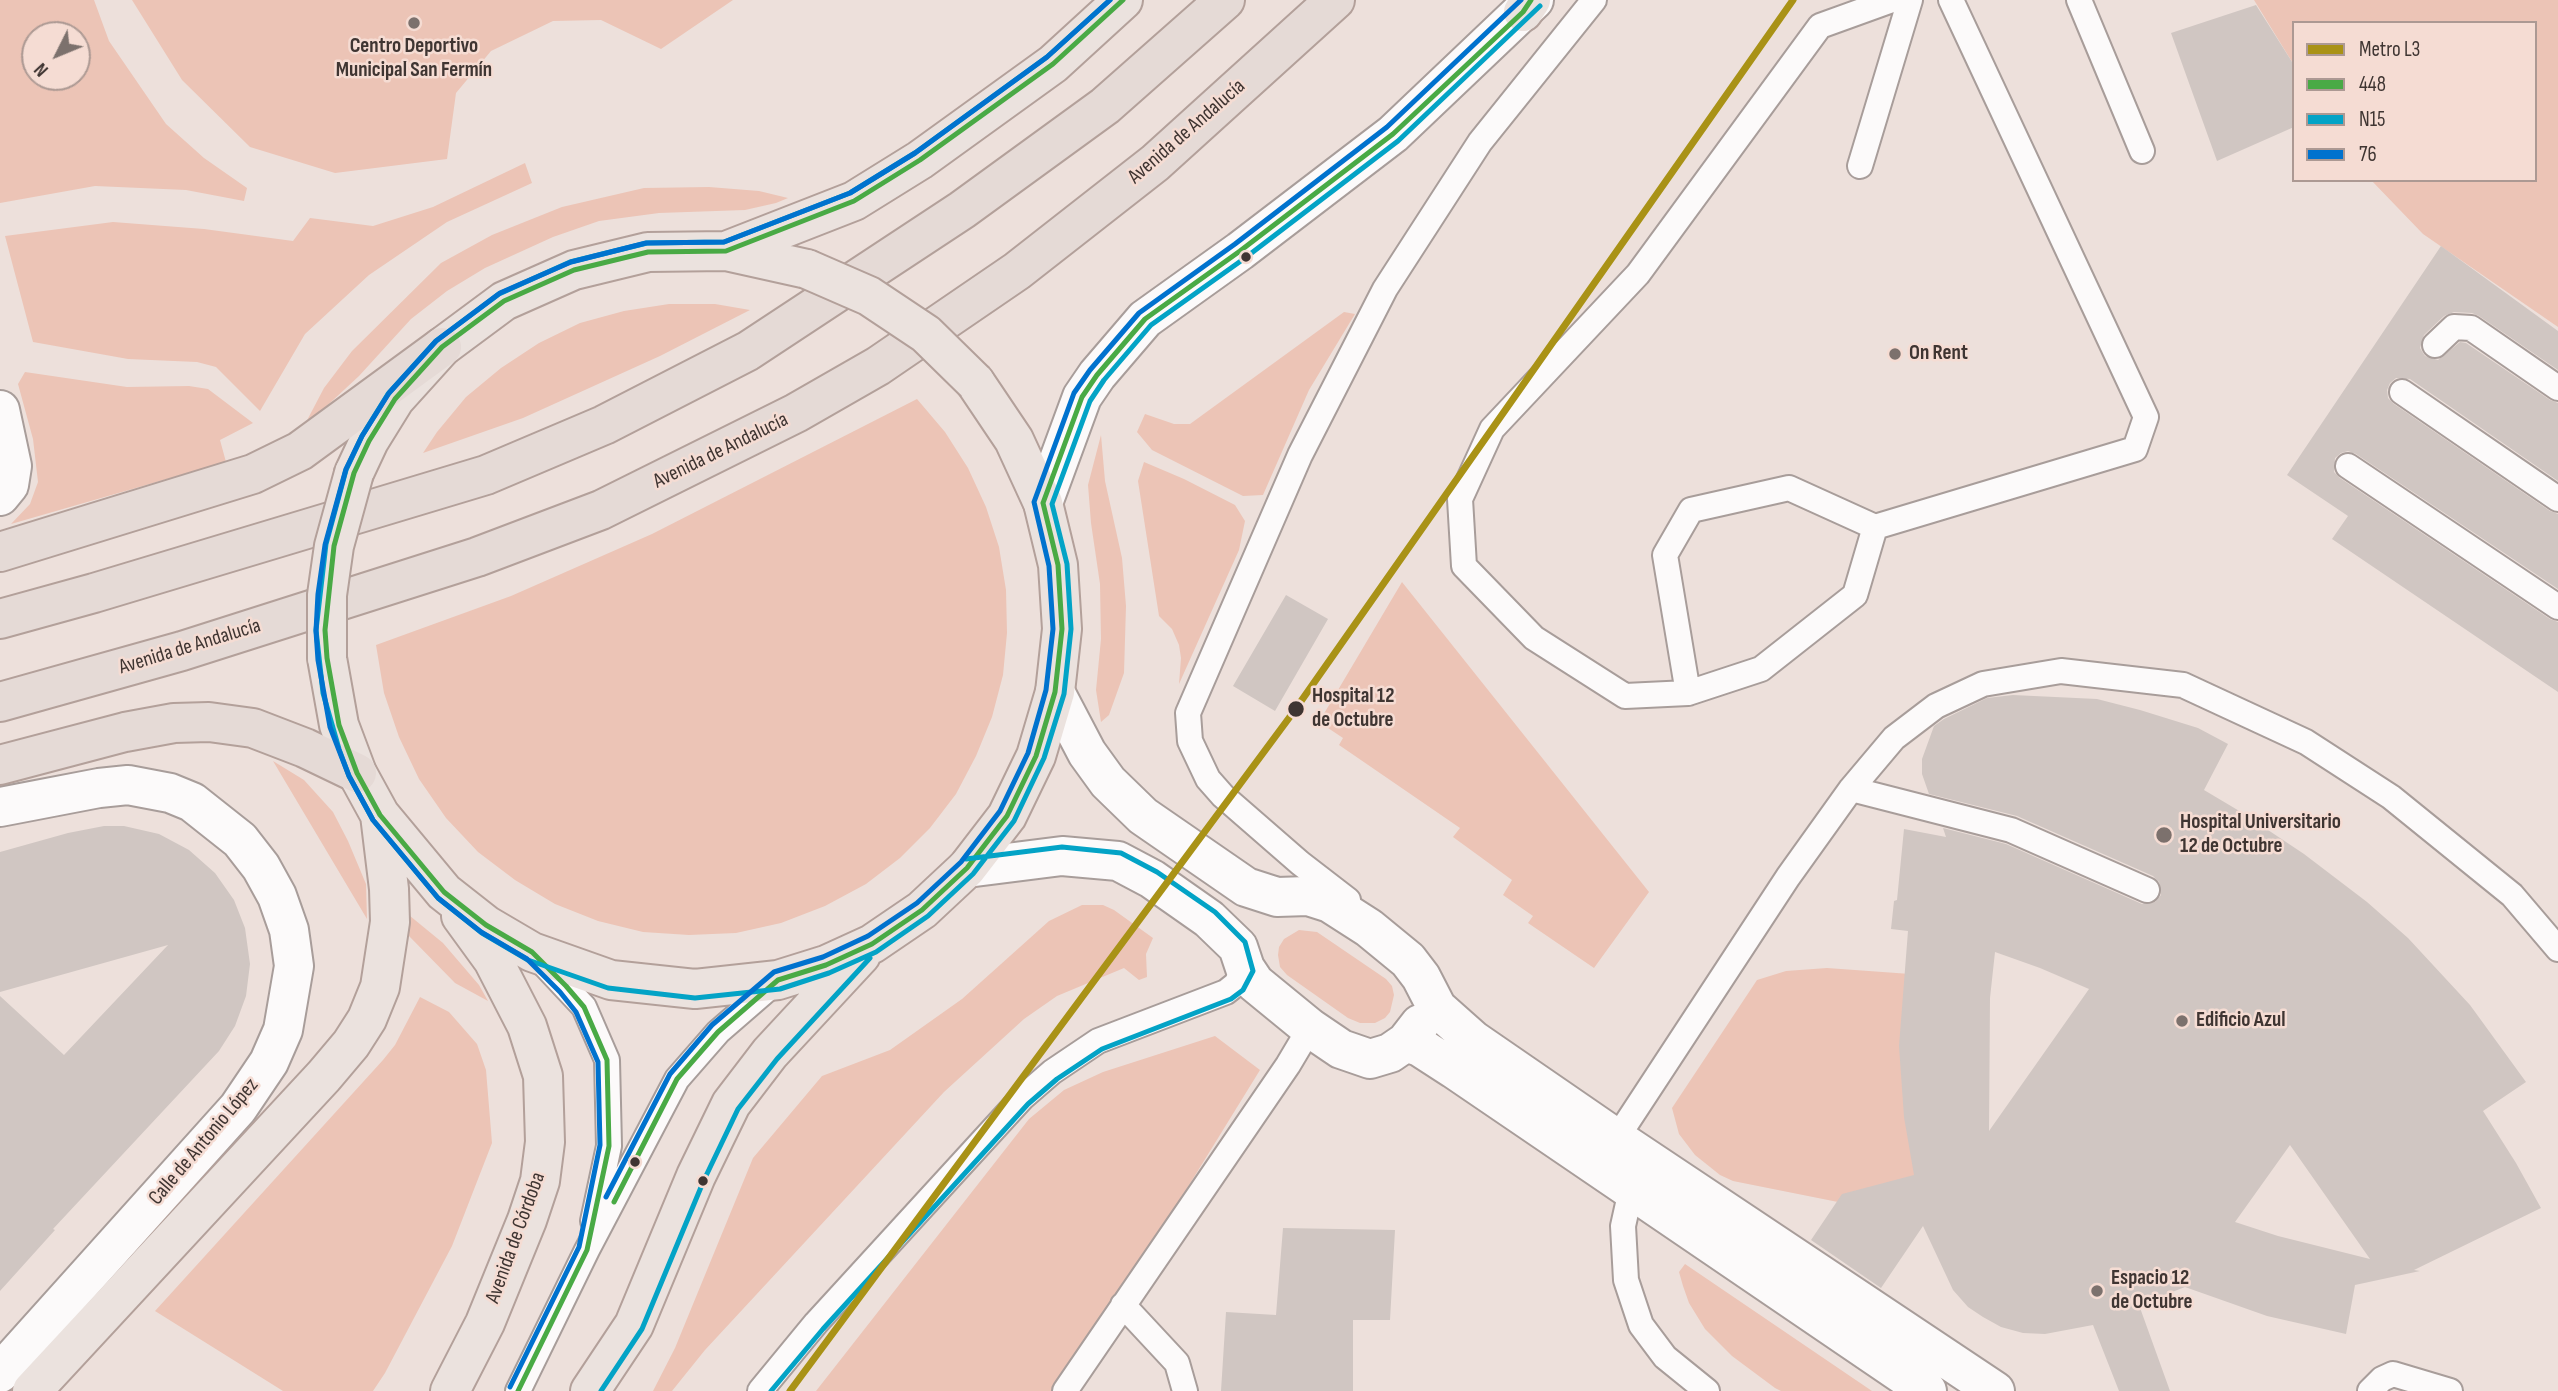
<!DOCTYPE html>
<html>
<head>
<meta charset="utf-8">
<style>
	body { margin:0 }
	#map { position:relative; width:2558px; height:1391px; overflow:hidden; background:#ede0db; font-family:"Sofia Sans Condensed",sans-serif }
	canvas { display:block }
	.legend { position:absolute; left:2292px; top:21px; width:245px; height:161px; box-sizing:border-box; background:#f5dcd3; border:2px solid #ac9993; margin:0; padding:9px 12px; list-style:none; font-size:21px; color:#3f3532 }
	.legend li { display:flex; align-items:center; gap:14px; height:35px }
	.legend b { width:35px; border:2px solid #ac9993 }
	.north { position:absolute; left:21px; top:21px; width:70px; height:70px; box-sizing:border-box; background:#f5dcd3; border:2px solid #ac9993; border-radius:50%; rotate:227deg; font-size:19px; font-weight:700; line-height:28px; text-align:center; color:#3f3532 }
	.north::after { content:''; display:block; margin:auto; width:24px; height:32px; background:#7c716d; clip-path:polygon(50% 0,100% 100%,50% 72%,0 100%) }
</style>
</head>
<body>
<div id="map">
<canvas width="2558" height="1391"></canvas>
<ul class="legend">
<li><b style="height:9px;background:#a99216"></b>Metro L3</li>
<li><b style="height:9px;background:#49aa45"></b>448</li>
<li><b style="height:9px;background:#03a3c6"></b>N15</li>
<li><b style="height:9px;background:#0072ce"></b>76</li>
</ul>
<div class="north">N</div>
</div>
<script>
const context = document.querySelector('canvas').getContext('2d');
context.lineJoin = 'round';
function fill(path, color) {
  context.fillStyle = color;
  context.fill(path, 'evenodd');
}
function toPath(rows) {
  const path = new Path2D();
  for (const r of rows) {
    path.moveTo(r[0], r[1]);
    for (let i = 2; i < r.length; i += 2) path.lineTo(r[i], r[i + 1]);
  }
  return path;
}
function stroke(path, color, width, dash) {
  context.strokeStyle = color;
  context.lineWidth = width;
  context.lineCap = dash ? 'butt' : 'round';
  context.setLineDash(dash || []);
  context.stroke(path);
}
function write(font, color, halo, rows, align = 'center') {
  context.font = font + ' "Sofia Sans Condensed",sans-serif';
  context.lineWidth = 5;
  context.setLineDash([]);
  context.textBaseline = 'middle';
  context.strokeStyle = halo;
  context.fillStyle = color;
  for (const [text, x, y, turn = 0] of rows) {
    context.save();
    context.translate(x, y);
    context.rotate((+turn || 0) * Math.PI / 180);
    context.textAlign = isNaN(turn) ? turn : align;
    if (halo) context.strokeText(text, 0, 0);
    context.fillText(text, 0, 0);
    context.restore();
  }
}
fill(toPath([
	[0,0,94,0,109,41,166,124,204,158,247,188,244,201,186,190,95,186,0,203],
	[35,35,77,35,77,77,35,77],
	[132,0,733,0,661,49,601,20,553,21,491,51,456,93,447,159,335,173,250,147,182,80],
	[2254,0,2558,0,2558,327,2423,234,2371,180,2535,180,2535,23,2294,23,2294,65],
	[525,163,532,183,447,222,369,275,305,334,260,411,216,367,197,362,128,359,33,342,5,236,113,222,204,229,293,241,310,218,373,226,433,207],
	[709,187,759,191,788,198,776,203,745,210,659,213,599,221,553,237,485,268,447,291,411,319,359,376,303,428,324,388,352,351,441,263,492,235,562,207,644,188],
	[669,304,715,304,750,310,660,356,523,418,423,453,437,432,466,397,501,368,539,343,580,323,624,311],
	[1344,312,1355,314,1309,390,1263,495,1243,496,1152,450,1137,432,1145,414,1174,424,1190,424],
	[25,372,127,387,189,386,208,389,253,423,220,440,226,462,11,524,30,504,38,482,33,439,18,384],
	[917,399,945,432,968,468,986,507,999,547,1006,590,1007,633,1003,675,992,717,976,756,956,794,930,828,900,858,866,884,825,906,781,923,736,933,689,935,643,932,598,921,555,904,515,880,478,852,446,818,419,779,399,737,384,693,376,645,511,596,652,534],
	[1101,435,1105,481,1122,558,1126,606,1124,673,1109,715,1101,722,1096,690,1101,639,1100,584,1091,523,1088,485],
	[1144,462,1184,479,1235,505,1245,521,1239,550,1179,684,1181,658,1179,645,1172,629,1159,616,1138,481],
	[1402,582,1649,892,1594,968,1528,923,1533,916,1503,895,1512,880,1453,837,1460,828,1339,745,1343,738,1319,722],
	[273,761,304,780,333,812,348,841,366,884,367,919],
	[1082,905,1103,905,1114,910,1153,938,1146,954,1147,977,1139,980,1124,968,1057,996,1024,1019,944,1092,705,1350,672,1391,653,1391,675,1348,753,1158,822,1076,890,1050,962,999,1049,921],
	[404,911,443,943,479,985,488,1001,455,983,409,936],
	[1299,930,1317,932,1386,979,1392,986,1394,995,1390,1012,1385,1018,1375,1023,1360,1023,1348,1018,1287,975,1280,967,1278,955,1279,947,1284,939],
	[1827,968,1938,976,1945,1181,1853,1205,1733,1181,1720,1175,1695,1155,1679,1134,1672,1108,1757,980,1786,971],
	[420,997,449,1012,477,1044,486,1070,492,1143,452,1246,385,1373,373,1391,283,1391,155,1311,383,1060,395,1045],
	[1215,1036,1260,1070,1062,1391,816,1391,1029,1119,1064,1090,1103,1072],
	[1685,1264,1872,1391,1781,1391,1775,1388,1732,1356,1705,1329,1689,1303,1683,1286,1679,1272]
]), '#ecc4b6');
fill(toPath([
	[2256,5,2294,65,2294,127,2217,161,2171,33],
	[2441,246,2558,331,2558,370,2479,316,2472,313,2454,312,2444,316,2424,335,2420,348,2425,356,2438,360,2460,342,2466,343,2550,400,2558,403,2558,481,2410,379,2396,378,2390,383,2387,390,2388,398,2394,404,2550,511,2558,514,2558,589,2356,454,2348,451,2341,453,2335,458,2334,472,2340,478,2550,619,2558,622,2558,692,2332,539,2348,516,2287,475],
	[1286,595,1328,619,1275,711,1233,686],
	[2013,695,2097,699,2140,710,2198,728,2228,744,2204,790,2241,812,2304,854,2367,902,2408,938,2470,1005,2526,1082,2483,1111,2516,1163,2541,1208,2414,1270,2420,1271,2355,1285,2346,1334,2267,1316,2185,1287,2139,1305,2170,1391,2119,1391,2093,1325,2045,1334,2023,1333,2001,1327,1983,1317,1968,1307,1953,1290,1923,1226,1881,1288,1811,1240,1842,1194,1914,1175,1904,1117,1899,1046,1908,931,1891,929,1894,901,1897,900,1904,829,1946,837,1943,828,2006,844,2142,904,2155,902,2161,895,2159,882,2153,876,2017,816,1929,794,1922,774,1922,759,1934,726,1944,719,1987,698],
	[1995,952,2040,968,2089,989,1989,1131,1990,998],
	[2290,1145,2370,1259,2278,1236,2235,1222],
	[104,826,124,826,159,834,189,850,215,873,234,900,245,928,250,964,246,996,235,1026,219,1051,53,1229,55,1230,0,1291,0,996,64,1055,168,945,0,992,0,852,68,833],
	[1283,1228,1395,1230,1390,1320,1353,1320,1353,1391,1221,1391,1226,1312,1276,1315]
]), '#d0c6c2');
const service = toPath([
	[2079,0,2142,151],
	[1860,166,1910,0],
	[2435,345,2454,327,2471,328,2558,388],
	[2402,392,2558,499],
	[2348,466,2558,607],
	[1875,527,1855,595,1761,669,1688,693,1625,696,1534,638,1464,566,1460,499,1492,429,1638,274,1820,26,1892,0],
	[1688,693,1665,555,1691,510,1789,488,1875,527,2135,449,2146,417,1951,0],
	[1851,789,2011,830,2147,890],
	[1348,900,1300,863,1223,796,1208,779,1190,741,1188,713,1300,455,1385,289,1480,142,1594,0],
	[540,960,584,1007,607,1060,609,1146,593,1221],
	[1611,1135,1624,1127,1788,877,1851,789,1894,738,1936,706,1983,684,2061,671,2183,685,2306,742,2391,797,2512,895,2558,949],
	[1631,1190,1623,1226,1626,1280,1641,1325,1665,1357,1707,1391],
	[1123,1305,1177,1363,1185,1391],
	[518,1391,587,1250,677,1079,718,1032,778,980],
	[760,1391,816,1323,1022,1098,1052,1072,1098,1041,1226,992,1236,984,1245,968],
	[1065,1391,1288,1065,1310,1028],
	[2370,1391,2382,1379,2393,1374,2450,1391]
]);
const minor = toPath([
	[0,410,12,466,9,485,0,496],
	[1055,692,1087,753,1108,782,1143,816,1246,887,1277,897,1308,896,1330,903,1369,928,1408,960,1421,977,1437,1008,1473,1040,1611,1135,1995,1391],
	[0,807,99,788,128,785,170,793,192,802,240,840,261,867,277,896,289,930,294,966,283,1030,269,1062,238,1108,0,1373],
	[967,868,1062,856,1118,861,1152,879,1209,919,1238,947,1245,968,1255,983,1310,1028,1341,1049,1370,1059,1390,1053,1406,1042,1420,1024],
	[1406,1042,1420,1047,1454,1069,1927,1391]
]);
const tertiary = toPath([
	[1043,503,1082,397,1097,375,1145,319,1240,251,1393,134,1534,0]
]);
const primary = toPath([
	[1523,12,1531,0],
	[726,251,854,201,920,160,1053,64,1123,0],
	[354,473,369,441,395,399,442,347,504,301,574,270,648,252,726,251,807,269],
	[327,658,339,725,357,773,380,815,444,892,486,925,532,952,611,980,695,989,778,980,826,965,872,944,922,910,967,868,1007,816,1036,756,1055,692,1062,629,1058,565,1043,503,1014,440,975,382],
	[32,1391,324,1076,351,1044,367,1019,380,987,390,922,389,889,380,815],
	[450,1391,485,1323,527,1220,540,1181,545,1142,543,1076,527,1026,493,960,461,916],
	[590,1391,634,1325,696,1176,731,1104,770,1053,861,955]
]);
const trunk = toPath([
	[0,552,253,474,300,451,442,347],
	[0,619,94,593,486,475,604,425,748,351,962,210,1105,106,1225,0],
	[0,702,182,651,477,557,601,510,796,413,878,366,1017,271,1155,163,1335,0],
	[0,765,125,732,174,723,209,722,253,728,305,748,357,773]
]);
stroke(service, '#a89d9a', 28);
stroke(minor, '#a89d9a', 42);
stroke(tertiary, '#a89d9a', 42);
stroke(primary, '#b3a09a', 42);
stroke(trunk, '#b3a09a', 42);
stroke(service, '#fcfafa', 24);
stroke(minor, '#fcfafa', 38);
stroke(tertiary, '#fcfafa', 38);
stroke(primary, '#ebe2de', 38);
stroke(trunk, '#e5dad6', 38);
const primaryBridge = toPath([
	[807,269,869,296,926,334,975,382],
	[327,658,327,595,334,546,354,473]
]);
stroke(primaryBridge, '#b3a09a', 42, []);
stroke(primaryBridge, '#ebe2de', 38);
stroke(toPath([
	[1043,503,1082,397,1097,375,1145,319,1240,251,1393,134,1523,12,1531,0],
	[614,1202,677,1079,718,1032,778,980,826,965,872,944,922,910,967,868,1007,816,1036,756,1055,692,1062,629,1058,565,1043,503],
	[518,1391,587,1250,609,1146,607,1060,584,1007,566,986,532,952,486,925,444,892,380,815,357,773,339,725,327,658,325,630,334,546,354,473,369,441,395,399,442,347,504,301,574,270,648,252,726,251,854,201,920,160,1053,64,1123,0]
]), '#49aa45', 5);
stroke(toPath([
	[1110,0,1047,57,915,153,850,193,724,242,647,243,570,262,499,294,436,341,388,394,362,436,346,470,326,544,316,630,323,693,339,749,349,776,373,820,438,898,482,933,528,960,608,988,695,998,780,989,829,973,876,952,928,916,973,874,1014,821,1044,758,1064,694,1071,629,1067,564,1052,504,1090,401,1104,380,1151,325,1245,258,1398,141,1540,6],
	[601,1391,642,1329,704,1180,738,1109,777,1059,870,958],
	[771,1391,823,1329,1028,1104,1057,1079,1102,1049,1231,999,1243,990,1253,971,1245,942,1215,912,1157,872,1121,853,1062,847,966,859]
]), '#03a3c6', 5);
stroke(toPath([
	[606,1197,670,1074,712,1025,774,972,823,957,868,936,917,903,961,862,1000,811,1028,753,1046,690,1053,629,1049,566,1034,502,1074,393,1090,370,1139,313,1235,244,1387,127,1521,0],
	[510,1387,579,1247,600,1145,598,1062,576,1012,560,992,527,959,481,932,438,898,373,820,349,776,330,727,318,660,316,631,318,594,325,545,346,469,362,436,389,393,436,341,500,293,571,262,646,243,724,242,850,193,915,153,1047,57,1110,0]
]), '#0072ce', 5);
stroke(toPath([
	[790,1391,1292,714,1793,0]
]), '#a99216', 7);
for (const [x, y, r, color] of [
	[414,23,7,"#7c716d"],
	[1246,257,6,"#3f3532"],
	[1895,354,7,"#7c716d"],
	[1296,709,9,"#3f3532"],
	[2164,835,9,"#7c716d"],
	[2182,1021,7,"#7c716d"],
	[635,1162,6,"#3f3532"],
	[703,1181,6,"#3f3532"],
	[2097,1291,7,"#7c716d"]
]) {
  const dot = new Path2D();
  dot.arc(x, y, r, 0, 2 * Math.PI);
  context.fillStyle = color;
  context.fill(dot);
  stroke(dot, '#f5dcd3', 2.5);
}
write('bold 21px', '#3f3532', '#f5dcd3', [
	["Centro Deportivo",414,47,"center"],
	["Municipal San Fermín",414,71,"center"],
	["On Rent",1909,354],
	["Hospital Universitario",2180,823],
	["12 de Octubre",2180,847],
	["Edificio Azul",2196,1021],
	["Espacio 12",2111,1279],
	["de Octubre",2111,1303]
], 'left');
write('21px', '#3f3532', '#f5dcd3', [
	["Avenida de Andalucía",1187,132,-41],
	["Avenida de Andalucía",721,451,-26],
	["Avenida de Andalucía",190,647,-17],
	["Calle de Antonio López",204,1142,-50],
	["Avenida de Córdoba",516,1238,-70]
]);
write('bold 21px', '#3f3532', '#f5dcd3', [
	["Hospital 12",1312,697],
	["de Octubre",1312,721]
], 'left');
</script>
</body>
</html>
